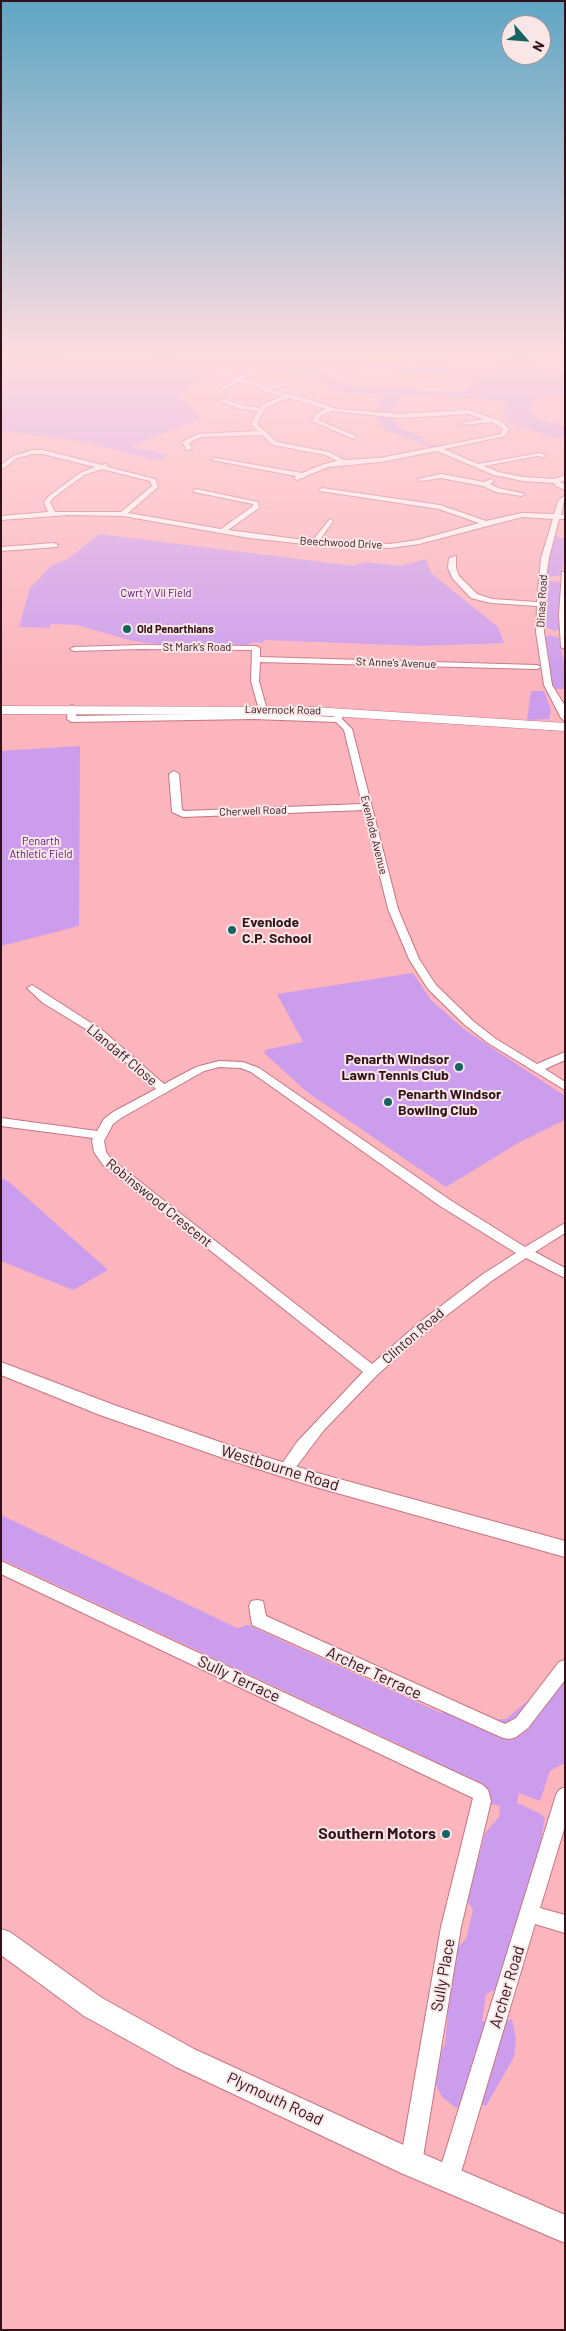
<!DOCTYPE html>
<html>
<head>
<meta charset="utf-8">
<style>
	body { margin:0 }
	#map { position:relative; width:566px; height:2331px; overflow:hidden; background:#fcb4bd; font-family:Barlow,sans-serif }
	canvas { display:block }
	.frame { position:absolute; inset:0; border:2px solid #321218; pointer-events:none }
	.north { position:absolute; left:501px; top:15px; width:50px; height:50px; box-sizing:border-box; background:#f9e6e7; border:1px solid #a99194; border-radius:50%; rotate:117deg; font-size:14px; font-weight:700; line-height:20px; text-align:center; color:#321218 }
	.north::after { content:''; display:block; margin:auto; width:18px; height:22px; background:#156461; clip-path:polygon(50% 0,100% 100%,50% 72%,0 100%) }
</style>
</head>
<body>
<div id="map">
<canvas width="566" height="2331"></canvas>
<div class="frame"></div>
<div class="north">N</div>
</div>
<script>
const context = document.querySelector('canvas').getContext('2d');
context.lineJoin = 'round';
function fill(path, color) {
  context.fillStyle = color;
  context.fill(path, 'evenodd');
}
function toPath(rows) {
  const path = new Path2D();
  for (const r of rows) {
    path.moveTo(r[0], r[1]);
    for (let i = 2; i < r.length; i += 2) path.lineTo(r[i], r[i + 1]);
  }
  return path;
}
function stroke(path, color, width, dash) {
  context.strokeStyle = color;
  context.lineWidth = width;
  context.lineCap = dash ? 'butt' : 'round';
  context.setLineDash(dash || []);
  context.stroke(path);
}
function write(font, color, halo, rows, align = 'center') {
  context.font = font + ' Barlow,sans-serif';
  context.lineWidth = 4;
  context.setLineDash([]);
  context.textBaseline = 'middle';
  context.strokeStyle = halo;
  context.fillStyle = color;
  for (const [text, x, y, turn = 0] of rows) {
    context.save();
    context.translate(x, y);
    context.rotate((+turn || 0) * Math.PI / 180);
    context.textAlign = isNaN(turn) ? turn : align;
    if (halo) context.strokeText(text, 0, 0);
    context.fillText(text, 0, 0);
    context.restore();
  }
}
fill(toPath([
	[1,359,306,360,490,370,498,367,507,359,531,359,533,365,540,368,565,371,565,397,539,397,532,401,529,412,538,419,565,427,565,435,558,439,510,423,502,412,506,401,402,395,391,412,374,412,384,394,343,392,299,371,219,369,178,395,200,419,132,446,132,448,155,451,167,456,164,459,153,460,92,443,6,431,1,434],
	[325,368,393,370,480,376,462,391,455,392,353,386,322,372],
	[377,417,394,417,398,427,424,438,420,439,436,446,431,447,389,431,382,427],
	[99,534,354,566,364,562,401,566,426,559,431,573,498,627,504,643,422,646,264,640,263,643,254,642,244,646,163,645,133,641,77,625,51,624,49,628,19,627,30,588,52,565,68,559],
	[555,536,565,539,565,552,561,575,551,577,546,574],
	[550,581,560,582,559,629,555,631,544,627,545,583],
	[550,635,559,638,565,669,565,689,556,689,551,686,544,638],
	[531,691,544,691,551,711,549,719,527,720],
	[80,746,79,926,1,946,1,751],
	[413,973,431,1000,465,1030,565,1096,565,1120,518,1143,446,1187,307,1092,264,1053,265,1050,303,1042,277,994],
	[1,1178,8,1181,108,1270,73,1290,1,1261],
	[1,1515,237,1628,248,1625,441,1713,459,1707,488,1720,506,1719,536,1694,565,1679,565,1763,550,1771,540,1801,519,1793,517,1803,539,1813,545,1818,542,1833,542,1850,499,1988,486,1994,482,2021,500,2022,512,2019,516,2039,514,2057,486,2106,476,2103,461,2109,455,2107,442,2097,434,2081,435,2060,445,2045,448,2013,443,2006,443,1987,454,1975,455,1950,466,1939,473,1910,465,1897,465,1882,477,1864,485,1833,499,1817,500,1806,490,1804,423,1759,424,1756,1,1559]
]), '#cc9dec');
const minor = toPath([
	[244,374,247,376,243,379,257,382,266,387,290,382,290,384,270,390,309,399,337,409,399,414,468,410,501,421,509,429,505,436,444,449,478,464,540,453,544,455,544,457,537,456,484,466,498,472,523,477,555,479,565,475,565,480,560,482,565,485,565,490,556,486,554,483,523,481,494,475,437,451,380,462,328,467,297,480,294,478,296,476,212,460,215,458,302,473,324,464,337,461,326,455,273,445,262,435,201,437,189,443,192,449,187,450,182,442,198,434,258,431,251,424,258,411,242,409,219,401,222,399,245,406,260,408,262,405,282,396,267,393,253,384,238,382,225,389,220,388,244,374],
	[289,398,326,409,317,413,312,421,354,439,356,436,318,420,321,415,332,411,399,418,468,414,484,419,461,423,461,425,492,422,503,429,501,434,487,437,380,458,344,460,329,452,277,442,257,424,266,407,289,398],
	[33,450,43,450,102,465,105,464,108,467,155,479,158,487,128,513,221,529,253,506,253,504,194,492,194,490,196,489,258,502,259,508,228,530,312,541,330,519,333,521,319,541,390,544,418,540,479,523,439,509,320,491,319,490,322,488,440,505,486,521,522,513,554,514,558,501,565,495,561,515,565,515,565,519,559,519,549,558,546,578,544,632,552,685,565,706,565,721,561,718,544,685,536,632,537,606,491,603,471,598,453,579,448,568,449,558,456,556,456,568,459,576,477,594,492,599,537,602,541,558,553,519,522,517,419,544,390,548,314,545,249,538,123,516,68,515,1,520,1,516,48,512,44,502,49,496,80,473,95,467,43,454,33,454,17,458,1,470,1,465,13,456,33,450],
	[102,469,150,481,152,486,121,512,55,512,50,502,53,498,84,475,102,469],
	[441,474,484,482,491,479,494,481,490,484,498,488,525,494,522,496,496,492,483,486,441,478,421,481,418,479,441,474],
	[54,543,58,545,57,547,1,551,1,547,54,543],
	[562,572,565,572,565,649,561,647,559,615,562,572],
	[140,645,256,646,260,648,260,657,537,665,541,667,537,669,260,662,259,681,267,710,263,713,259,710,251,681,252,650,140,649,74,651,70,649,74,647,140,645],
	[72,705,76,708,76,716,254,713,334,717,337,710,343,710,342,719,352,729,398,909,419,959,436,985,473,1021,496,1039,537,1064,565,1052,565,1060,545,1069,565,1082,565,1090,488,1043,465,1025,428,989,409,959,388,909,364,810,183,817,172,812,169,774,174,771,179,774,182,810,184,811,362,804,344,730,336,722,254,719,71,722,67,719,68,708,72,705],
	[32,985,102,1030,164,1084,196,1067,219,1061,243,1062,259,1068,450,1200,525,1247,565,1223,565,1233,535,1252,565,1268,565,1278,526,1258,493,1280,430,1328,377,1375,324,1430,290,1475,285,1477,280,1475,277,1471,297,1442,363,1372,103,1165,94,1152,92,1141,93,1138,1,1126,1,1118,97,1131,104,1119,113,1112,156,1089,94,1034,43,1003,27,988,32,985],
	[219,1067,241,1068,251,1072,440,1206,516,1253,483,1274,420,1322,372,1364,111,1159,106,1152,104,1141,113,1124,121,1118,204,1071,219,1067],
	[1,1561,483,1785,488,1790,491,1801,461,1927,422,2163,418,2170,411,2174,404,2170,400,2163,441,1927,473,1798,1,1574,1,1561],
	[257,1600,263,1601,266,1616,505,1724,516,1718,559,1662,565,1660,565,1680,528,1728,516,1737,510,1739,503,1738,252,1625,249,1606,251,1601,257,1600],
	[565,1787,565,1826,540,1908,565,1915,565,1933,535,1924,459,2179,455,2186,448,2190,441,2186,437,2179,556,1795,559,1790,565,1787]
]);
const tertiary = toPath([
	[1,1362,114,1405,237,1448,314,1472,565,1541,565,1557,312,1486,223,1458,100,1415,1,1375,1,1362],
	[1,1929,10,1932,102,1998,194,2049,421,2153,565,2215,565,2243,401,2173,176,2067,84,2016,1,1955,1,1929]
]);
const secondary = toPath([
	[1,706,314,707,565,723,565,731,314,715,1,714,1,706]
]);
stroke(minor, '#c77581', 2);
stroke(tertiary, '#c77581', 2);
stroke(secondary, '#c77581', 1);
fill(minor, '#fff');
fill(tertiary, '#fff');
fill(secondary, '#fff');
const sky = context.createLinearGradient(0, 0, 0, 685);
sky.addColorStop(0, '#5fa6c3');
sky.addColorStop(0.52, '#fedde1');
sky.addColorStop(1, '#fedde100');
context.fillStyle = sky;
context.fillRect(0, 0, 566, 685);
for (const [x, y, r, color] of [
	[127,629,5,"#156461"],
	[232,930,5,"#156461"],
	[459,1067,5,"#156461"],
	[388,1102,5,"#156461"],
	[446,1834,5,"#156461"]
]) {
  const dot = new Path2D();
  dot.arc(x, y, r, 0, 2 * Math.PI);
  context.fillStyle = color;
  context.fill(dot);
  stroke(dot, '#f9e6e7', 2);
}
write('11px', '#321218', '#f9e6e7', [
	["Beechwood Drive",341,543,3],
	["Dinas Road",542,601,-87],
	["St Mark's Road",197,647],
	["St Anne's Avenue",396,663,2],
	["Lavernock Road",283,710,1],
	["Cherwell Road",253,811,-2],
	["Evenlode Avenue",374,835,76]
]);
write('11px', '#5e0f83', '#f9e6e7', [
	["Cwrt Y Vil Field",156,593],
	["Penarth",41,841],
	["Athletic Field",41,854]
]);
write('bold 11px', '#321218', '#f9e6e7', [
	["Old Penarthians",137,629]
], 'left');
write('bold 14px', '#321218', '#f9e6e7', [
	["Evenlode",242,922],
	["C.P. School",242,938],
	["Penarth Windsor",449,1059,"right"],
	["Lawn Tennis Club",449,1075,"right"],
	["Penarth Windsor",398,1094],
	["Bowling Club",398,1110]
], 'left');
write('14px', '#321218', '#f9e6e7', [
	["Llandaff Close",122,1055,40],
	["Robinswood Crescent",159,1203,39],
	["Clinton Road",413,1336,-41]
]);
write('16px', '#321218', '#f9e6e7', [
	["Westbourne Road",280,1468,17],
	["Archer Terrace",374,1673,25],
	["Sully Terrace",239,1679,25],
	["Sully Place",443,1975,-80],
	["Archer Road",507,1987,-73],
	["Plymouth Road",275,2099,25]
]);
write('bold 16px', '#321218', '#f9e6e7', [
	["Southern Motors",436,1834]
], 'right');
</script>
</body>
</html>
